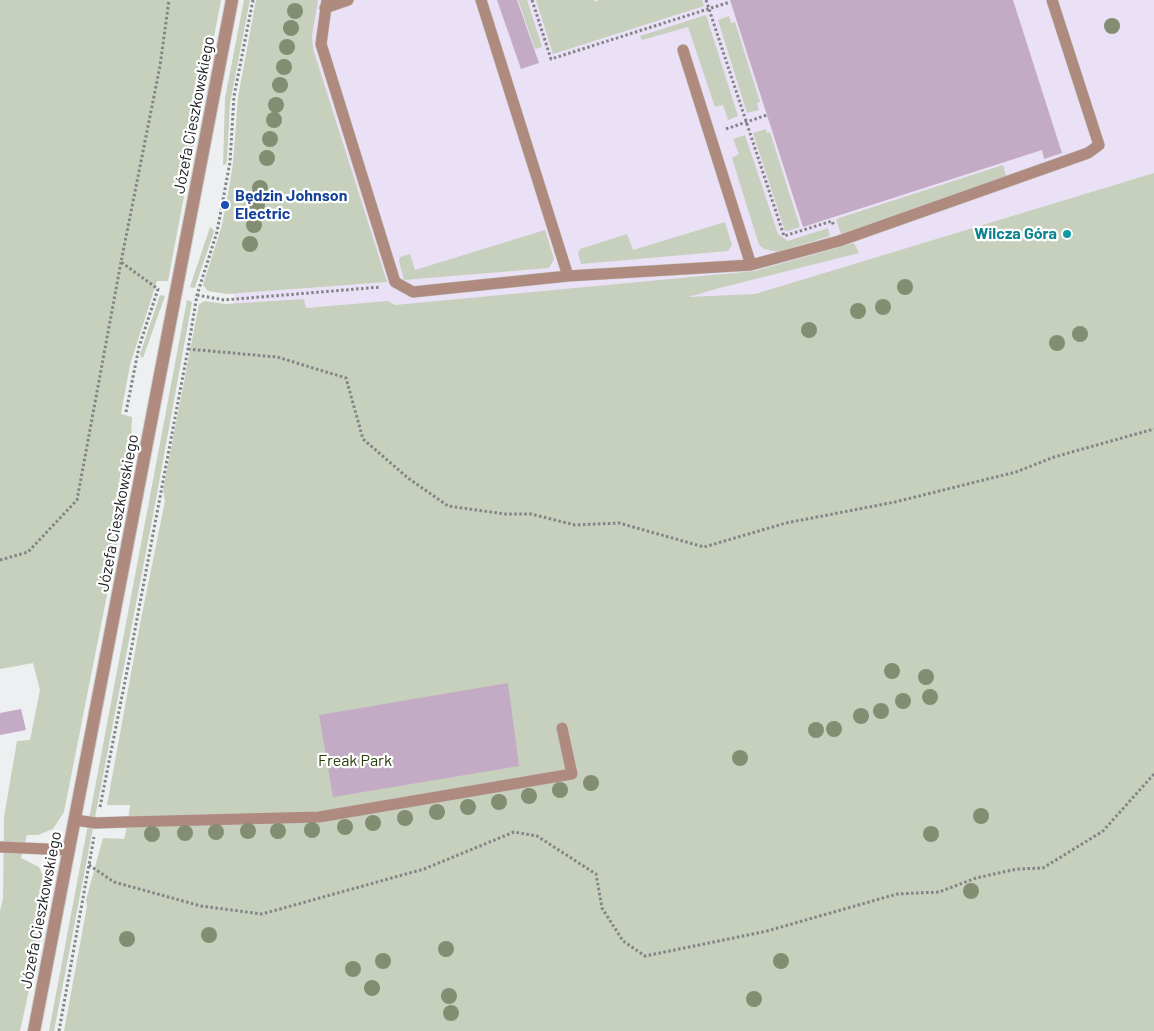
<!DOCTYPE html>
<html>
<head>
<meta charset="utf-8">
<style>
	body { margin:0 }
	canvas { display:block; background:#eeeff1 }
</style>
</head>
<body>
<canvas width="1154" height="1031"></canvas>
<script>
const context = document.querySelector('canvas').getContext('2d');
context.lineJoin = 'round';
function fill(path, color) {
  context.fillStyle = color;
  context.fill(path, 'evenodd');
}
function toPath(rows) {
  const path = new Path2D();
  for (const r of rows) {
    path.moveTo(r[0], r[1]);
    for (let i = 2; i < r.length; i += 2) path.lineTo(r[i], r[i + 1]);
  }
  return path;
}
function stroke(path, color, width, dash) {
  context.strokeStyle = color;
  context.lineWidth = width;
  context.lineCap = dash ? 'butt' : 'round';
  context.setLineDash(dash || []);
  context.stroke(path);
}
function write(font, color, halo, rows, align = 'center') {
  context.font = font + ' Barlow,sans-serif';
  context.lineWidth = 4.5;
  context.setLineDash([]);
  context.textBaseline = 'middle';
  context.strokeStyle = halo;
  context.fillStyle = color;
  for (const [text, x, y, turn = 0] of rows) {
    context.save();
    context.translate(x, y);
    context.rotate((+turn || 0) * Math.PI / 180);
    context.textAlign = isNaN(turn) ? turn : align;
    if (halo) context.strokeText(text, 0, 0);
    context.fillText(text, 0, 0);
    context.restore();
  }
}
fill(toPath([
	[288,0,1154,0,1154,173,755,294,235,330,234,294]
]), '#eae1f6');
fill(toPath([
	[0,0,221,0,168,281,157,281,130,365,121,414,132,417,129,484,64,812,53,829,38,835,27,835,21,858,39,867,48,887,48,903,20,1031,0,1031,0,911,3,898,4,817,17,741,30,740,40,690,33,663,0,669],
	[244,0,250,0,230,103,227,160,226,164,223,165,225,98],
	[256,0,318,0,312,36,313,49,387,282,227,294,208,291,203,285,222,225,228,194,233,163,238,97],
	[518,0,527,0,542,47,535,49],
	[536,0,593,0,596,2,598,0,702,0,704,6,553,54],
	[706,15,738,116,728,120,723,105,715,107,688,27,642,40,640,36],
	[729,16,731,23,735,22,760,102,757,103,759,110,747,113,718,20],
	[766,129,767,133,770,132,800,227,788,231,785,231,753,133],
	[745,135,778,234,788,241,828,228,830,236,778,252,764,249,759,245,732,158,739,154,733,139],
	[1003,165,1006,176,841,234,836,219],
	[1154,173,1154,1031,64,1031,87,906,86,900,103,838,124,839,128,822,130,805,107,805,140,624,165,501,163,490,199,304,205,301,226,304,304,299,306,308,388,301,395,305,755,271,854,243,859,253,720,288,688,297,755,294],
	[725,222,732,245,728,251,581,264,578,253,580,249,627,234,633,250],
	[210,227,214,230,214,232,195,287,194,288,190,287],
	[545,230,554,259,549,268,404,280,399,261,400,257,410,254,415,270],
	[160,295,165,296,143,358,141,357,140,354],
	[187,300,192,302,154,510,54,1031,49,1031]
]), '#c6d0bc');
fill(toPath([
	[497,0,517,0,539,63,521,69],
	[730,0,1013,0,1062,153,1044,159,1042,150,803,227],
	[508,683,519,766,333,797,319,715],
	[21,709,26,730,0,735,0,713]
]), '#c4abc5');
const service = toPath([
	[327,0,321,44,395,282,413,292,568,276,481,0],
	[325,8,348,0],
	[751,265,839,241,1088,153,1099,145,1052,0],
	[568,276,751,265,683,50],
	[75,820,96,823,126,822,319,817,572,774,562,728],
	[0,847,69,850]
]);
const minor = toPath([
	[34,1031,232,0]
]);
stroke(service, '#c9cacb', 12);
stroke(minor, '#c9cacb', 14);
stroke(toPath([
	[532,0,551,59,730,2],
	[706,0,784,236,832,221,834,226],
	[726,129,767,115],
	[197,295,224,300,381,287],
	[188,349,277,357,346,378,363,439,408,478,448,506,505,514,531,514,575,525,619,523,704,547,786,523,895,502,1016,472,1054,457,1154,429],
	[126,412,139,347,158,289,121,262,160,66,169,0],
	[0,560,28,552,77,500,121,262],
	[100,807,130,656,188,349,197,295,217,232,230,162,234,96,253,0],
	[89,865,114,882,201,906,262,914,424,869,514,832,537,836,596,874,602,908,623,941,645,956,767,931,897,894,939,892,976,878,1017,869,1043,868,1103,831,1154,774],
	[59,1031,94,837]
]), '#838486', 3, [2.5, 2.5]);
stroke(service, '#ae8b7e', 11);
stroke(minor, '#ae8b7e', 12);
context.fillStyle = '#828d72';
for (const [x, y] of [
	[295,11],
	[1112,26],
	[291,28],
	[287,47],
	[284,67],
	[280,85],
	[276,105],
	[274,120],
	[270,139],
	[267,158],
	[260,188],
	[257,205],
	[254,225],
	[250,244],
	[905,287],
	[883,307],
	[858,311],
	[809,330],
	[1080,334],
	[1057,343],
	[892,671],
	[926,677],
	[930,697],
	[903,701],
	[881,711],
	[861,716],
	[834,729],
	[816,730],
	[740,758],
	[591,783],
	[560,790],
	[529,796],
	[499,802],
	[468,807],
	[437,812],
	[981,816],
	[405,818],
	[373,823],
	[345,827],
	[312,830],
	[248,831],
	[278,831],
	[216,832],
	[185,833],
	[152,834],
	[931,834],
	[971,891],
	[209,935],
	[127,939],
	[446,949],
	[383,961],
	[781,961],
	[353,969],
	[372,988],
	[449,996],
	[754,999],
	[451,1013]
]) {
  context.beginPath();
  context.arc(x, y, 8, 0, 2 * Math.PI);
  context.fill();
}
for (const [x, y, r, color] of [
	[225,205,5,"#1a4fb4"],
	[1067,234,5,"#0f9aa8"]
]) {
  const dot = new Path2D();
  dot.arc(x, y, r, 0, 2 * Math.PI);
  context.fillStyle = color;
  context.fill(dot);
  stroke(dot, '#fff', 2);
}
write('16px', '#1e1f20', '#fff', [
	["Józefa Cieszkowskiego",194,115,-79],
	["Józefa Cieszkowskiego",118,513,-79],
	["Józefa Cieszkowskiego",41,910,-79]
]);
write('bold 16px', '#164399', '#fff', [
	["Będzin Johnson",235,196],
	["Electric",235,214]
], 'left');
write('bold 16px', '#0d838f', '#fff', [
	["Wilcza Góra",1057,234]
], 'right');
write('16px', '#293c0b', '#fff', [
	["Freak Park",355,761]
]);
</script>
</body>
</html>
